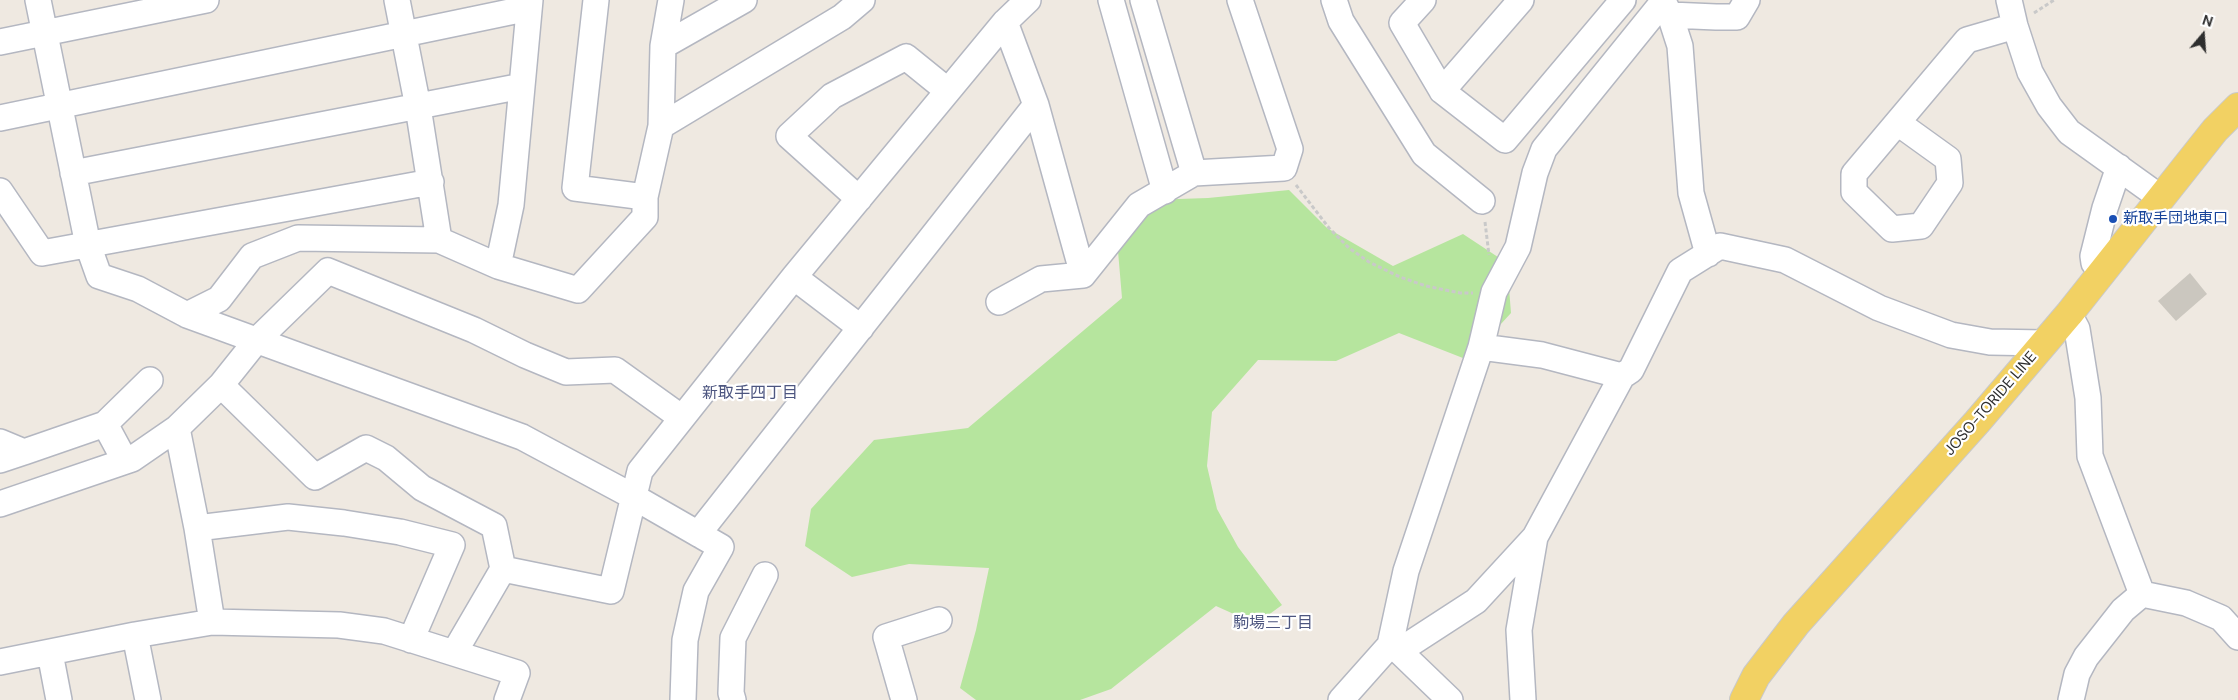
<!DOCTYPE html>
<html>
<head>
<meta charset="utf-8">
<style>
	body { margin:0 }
	#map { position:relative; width:2238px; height:700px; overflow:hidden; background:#efe9e1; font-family:"DM Sans",sans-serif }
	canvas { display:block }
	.north { position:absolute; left:2178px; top:10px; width:50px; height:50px; -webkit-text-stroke:4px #fff; paint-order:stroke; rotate:18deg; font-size:14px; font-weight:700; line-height:20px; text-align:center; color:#2e2e2e }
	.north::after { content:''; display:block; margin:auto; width:18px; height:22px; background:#2e2e2e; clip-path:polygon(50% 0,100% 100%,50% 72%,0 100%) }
</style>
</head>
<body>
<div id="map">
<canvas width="2238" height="700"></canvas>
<div class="north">N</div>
</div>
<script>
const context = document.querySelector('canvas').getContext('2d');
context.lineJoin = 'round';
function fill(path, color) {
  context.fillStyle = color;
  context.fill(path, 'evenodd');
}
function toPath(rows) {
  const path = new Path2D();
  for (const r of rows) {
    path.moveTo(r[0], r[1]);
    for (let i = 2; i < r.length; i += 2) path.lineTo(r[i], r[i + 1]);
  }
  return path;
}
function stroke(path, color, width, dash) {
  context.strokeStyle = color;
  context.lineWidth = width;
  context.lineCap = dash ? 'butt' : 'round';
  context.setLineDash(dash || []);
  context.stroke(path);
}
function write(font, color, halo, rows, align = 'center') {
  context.font = font + ' "DM Sans","Noto Sans JP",sans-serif';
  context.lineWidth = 4.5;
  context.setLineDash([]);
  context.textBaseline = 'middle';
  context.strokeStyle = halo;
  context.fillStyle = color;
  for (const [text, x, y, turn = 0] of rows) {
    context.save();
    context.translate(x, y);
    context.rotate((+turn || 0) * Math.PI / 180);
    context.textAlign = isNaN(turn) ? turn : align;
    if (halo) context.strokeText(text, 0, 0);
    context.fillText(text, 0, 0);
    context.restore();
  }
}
fill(toPath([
	[1289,190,1327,228,1393,266,1463,234,1507,263,1511,313,1468,360,1399,333,1336,361,1258,360,1212,412,1207,466,1217,509,1238,547,1282,605,1256,624,1216,606,1111,689,1080,700,976,700,960,688,976,630,989,568,909,564,852,577,805,546,811,509,874,440,968,428,1122,298,1118,251,1149,200,1208,198]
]), '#b6e59e');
fill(toPath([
	[2190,273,2207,294,2176,321,2158,301]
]), '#cbc7bf');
const minor = toPath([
	[38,0,88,245,99,276,138,289,187,315,522,437,634,497,721,547,696,591,685,640,683,700],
	[397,0,418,107,439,240],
	[596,0,575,188,645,197],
	[1111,0,1165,191],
	[1143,0,1194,173],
	[1334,0,1341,21,1424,154,1482,201],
	[1423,0,1402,23,1442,91,1505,140,1623,0],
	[2009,0,2015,26,2030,72,2049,106,2069,132,2161,198],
	[1663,1,1670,15,1716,17,1737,17,1747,0],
	[1670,15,1680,46,1691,193,1708,254],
	[0,42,206,0],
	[663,46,744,0],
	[1442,91,1521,0],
	[0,118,529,8],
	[1898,123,1948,159,1950,183,1921,226,1892,229,1854,192,1854,174,1967,40,2015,26],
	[661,126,842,17,862,0],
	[73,173,522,86],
	[0,191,42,253,431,182],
	[859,199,789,136,832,96,906,57,948,91],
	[498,266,511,205,530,0],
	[2102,273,2094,263,2093,256,2105,208,2119,167],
	[1083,275,1139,205,1194,173,1284,168,1290,149,1240,0],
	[794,277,861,328],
	[999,302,1041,279,1083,275,1036,105,1005,22],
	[2069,314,2077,329,2088,398,2090,456,2142,594,2186,603,2221,618,2238,637],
	[187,315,219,299,252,256,298,238,439,240,498,266,578,290,645,217,645,197,661,126,663,46,671,0],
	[1481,347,1542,355,1622,376],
	[221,385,315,477,366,448,386,458,422,488,494,526,503,569,454,653],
	[105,424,125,461],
	[177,428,197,528,212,622],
	[0,442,24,452,0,460],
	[24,452,105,424,150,380],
	[0,504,132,459,177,428,221,385,257,340,328,271,474,330,525,355,566,372,615,370,682,418],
	[197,528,288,517,344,523,400,532,452,545,411,640],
	[698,534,1036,105],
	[503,569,611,591,640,471,794,277,1005,22,1028,0],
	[135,635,148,700],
	[1390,645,1406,571,1481,347,1494,292,1518,247,1535,173,1544,149,1663,2],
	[1399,651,1476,601,1535,537],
	[50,653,59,700],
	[0,662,135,635,212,622,339,625,384,631,517,673,507,700],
	[733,700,731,693,733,638,765,575],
	[904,700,886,637,939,620],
	[1341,700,1390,645,1399,651,1450,700],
	[1523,700,1519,630,1535,537,1622,376,1631,370,1680,271,1720,246,1785,260,1879,308,1951,335,1990,342,2044,343],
	[2071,700,2077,674,2086,657,2123,610,2142,594]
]);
const major = toPath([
	[1744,700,1756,676,1796,624,1977,422,2069,314,2215,130,2238,107]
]);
stroke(minor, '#b4b7c1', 28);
stroke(major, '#c9c9c9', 30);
stroke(toPath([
	[2034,13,2054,0],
	[1296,185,1329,228,1349,248,1369,262,1400,277,1426,286,1460,293,1473,293],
	[1485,222,1489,255]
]), '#c9c9c9', 3, [4, 2.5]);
stroke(minor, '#fff', 25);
stroke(major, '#f2d163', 28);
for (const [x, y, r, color] of [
	[2113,219,5,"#1a4fb4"]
]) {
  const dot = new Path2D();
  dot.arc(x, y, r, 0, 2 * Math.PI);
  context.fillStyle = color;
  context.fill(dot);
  stroke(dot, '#fff', 2);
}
write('15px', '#164399', '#fff', [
	["新取手団地東口",2123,219]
], 'left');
write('15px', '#2e2e2e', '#fff', [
	["JOSO-TORIDE LINE",1991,404,-49]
]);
write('16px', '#4d5680', '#fff', [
	["新取手四丁目",750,394],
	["駒場三丁目",1273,624]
]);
</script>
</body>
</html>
